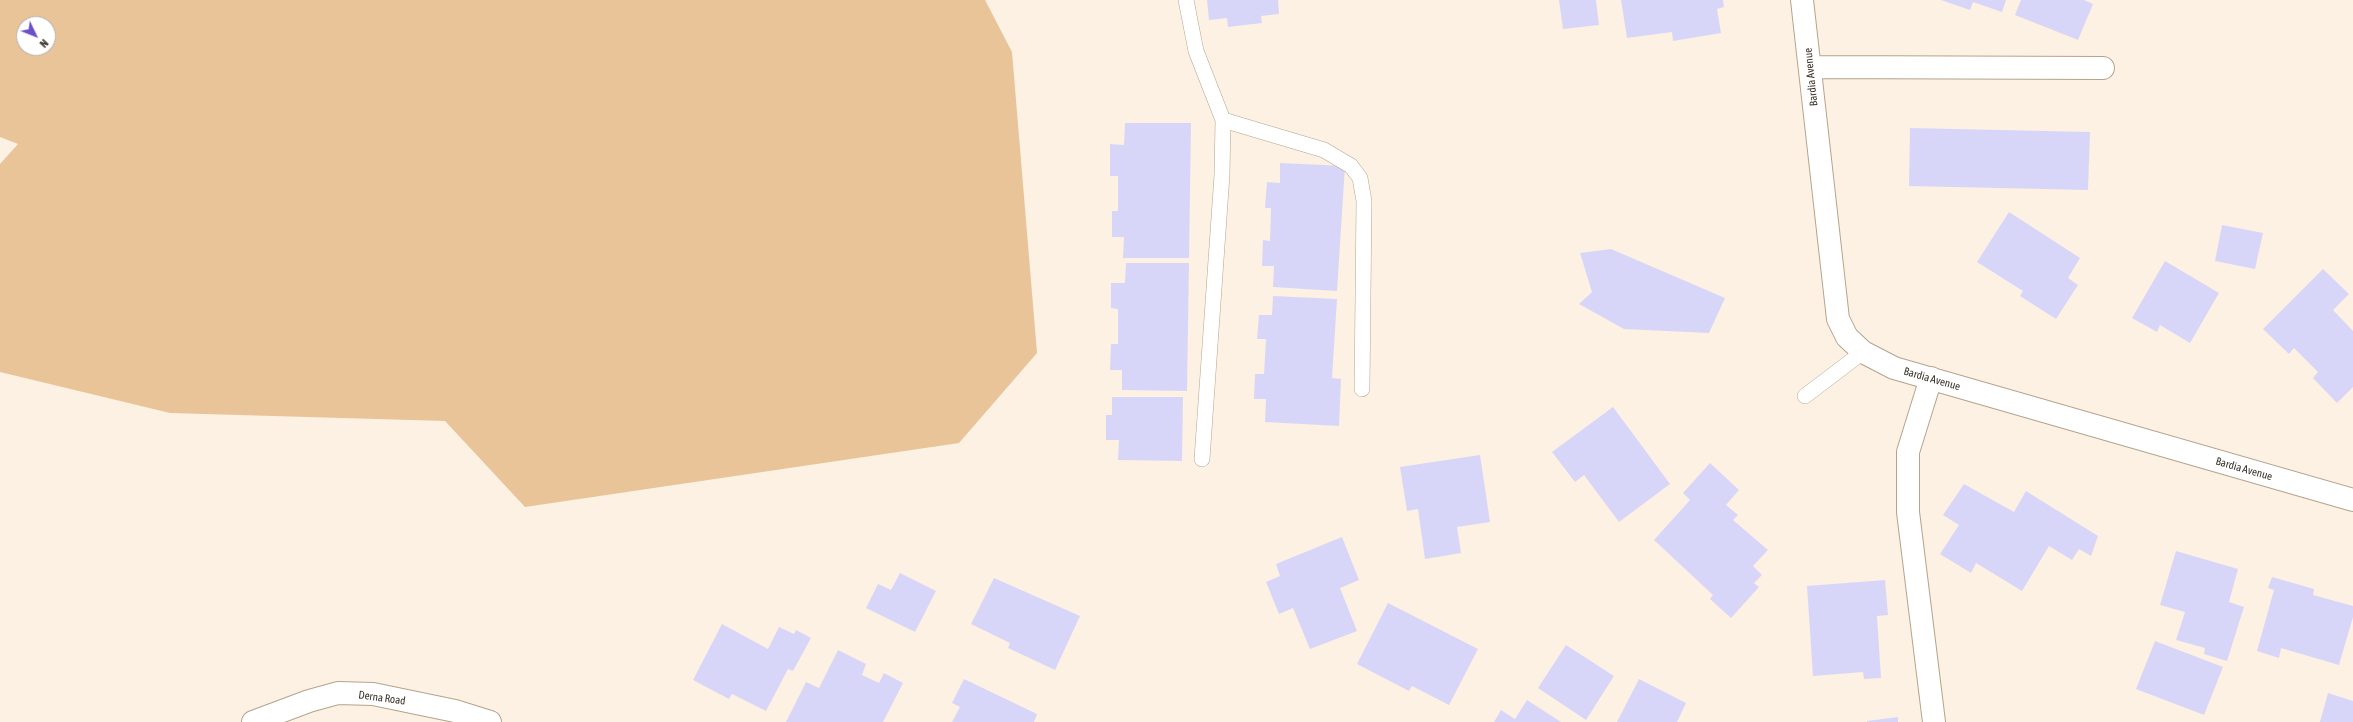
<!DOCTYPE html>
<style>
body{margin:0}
#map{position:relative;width:2353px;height:722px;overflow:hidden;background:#fdf1e3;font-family:"Asap Condensed",sans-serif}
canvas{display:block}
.north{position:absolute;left:16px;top:16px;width:40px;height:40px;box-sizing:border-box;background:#fff;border:1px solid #b0adaa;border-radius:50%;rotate:133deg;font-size:11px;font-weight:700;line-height:16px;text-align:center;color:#3a332a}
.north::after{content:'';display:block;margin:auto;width:14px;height:18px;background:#6a50c9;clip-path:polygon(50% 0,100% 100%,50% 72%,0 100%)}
</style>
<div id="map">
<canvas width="2353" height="722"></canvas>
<div class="north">N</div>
</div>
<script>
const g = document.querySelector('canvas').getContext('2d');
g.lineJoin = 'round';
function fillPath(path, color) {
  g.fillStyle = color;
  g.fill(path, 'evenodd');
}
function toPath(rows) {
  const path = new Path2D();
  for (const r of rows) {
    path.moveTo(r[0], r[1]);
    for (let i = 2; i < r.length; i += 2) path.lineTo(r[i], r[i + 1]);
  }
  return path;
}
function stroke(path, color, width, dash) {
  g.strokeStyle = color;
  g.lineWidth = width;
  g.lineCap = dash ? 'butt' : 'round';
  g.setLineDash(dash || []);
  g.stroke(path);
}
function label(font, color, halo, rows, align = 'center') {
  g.font = font + ' "Asap Condensed",sans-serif';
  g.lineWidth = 3;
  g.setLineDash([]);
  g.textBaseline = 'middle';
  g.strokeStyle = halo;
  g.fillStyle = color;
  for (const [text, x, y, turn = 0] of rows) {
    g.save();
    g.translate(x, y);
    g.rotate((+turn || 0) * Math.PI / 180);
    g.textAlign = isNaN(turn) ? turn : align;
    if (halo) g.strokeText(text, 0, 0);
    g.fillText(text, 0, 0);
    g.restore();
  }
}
const green = toPath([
 [0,0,985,0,1012,52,1037,353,959,443,525,507,445,421,170,413,0,372,0,164,18,144,0,137],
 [24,24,48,24,48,48,24,48]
]);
const building = toPath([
 [1207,0,1278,0,1279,14,1261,16,1262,23,1228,27,1227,18,1209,20],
 [1559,0,1596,0,1599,25,1563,29],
 [1621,0,1723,0,1724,7,1717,9,1721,33,1673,41,1672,32,1627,38],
 [1941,0,2006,0,2002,12,1973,2,1970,10],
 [2021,0,2084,0,2093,4,2078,40,2015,15],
 [1125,123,1191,123,1189,258,1123,258,1124,237,1112,237,1112,211,1118,211,1118,176,1110,176,1110,144,1124,145],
 [1910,128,2090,132,2088,190,1909,186],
 [1280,163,1345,166,1337,291,1273,287,1274,266,1262,266,1263,240,1270,241,1271,208,1265,208,1267,182,1280,183],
 [2009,212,2080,258,2068,278,2078,285,2056,319,2020,296,2023,291,1977,262],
 [2222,225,2263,233,2255,269,2215,261],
 [1611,249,1725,298,1709,333,1624,329,1579,304,1592,292,1580,253],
 [2165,261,2219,293,2190,343,2160,325,2157,332,2132,318],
 [1126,263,1189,263,1187,391,1122,390,1122,370,1110,370,1111,344,1118,344,1118,309,1111,308,1111,283,1125,283],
 [2323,269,2349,294,2333,310,2353,331,2353,387,2337,403,2313,378,2318,372,2294,348,2289,354,2263,329],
 [1273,296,1337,299,1332,378,1341,379,1339,426,1265,422,1266,399,1254,399,1255,374,1264,374,1266,339,1257,339,1259,315,1272,315],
 [1112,397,1183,397,1182,461,1118,460,1119,440,1106,440,1106,415,1112,415],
 [1613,407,1670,484,1619,522,1584,475,1575,482,1552,452],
 [1480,455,1490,522,1457,527,1461,553,1425,559,1418,509,1407,511,1400,467],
 [1710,463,1739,490,1726,505,1738,515,1733,520,1768,550,1753,566,1762,575,1754,583,1759,587,1731,618,1710,599,1713,595,1654,540,1690,500,1683,493],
 [1964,484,2014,512,2026,491,2098,536,2091,556,2079,549,2072,560,2049,546,2022,591,1976,563,1971,573,1940,554,1959,525,1943,515],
 [1342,537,1359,580,1340,588,1357,631,1310,649,1293,608,1279,614,1266,582,1280,576,1276,564],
 [2176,551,2238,569,2229,602,2244,607,2227,661,2204,654,2205,648,2176,640,2185,612,2160,605],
 [900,573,936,591,915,632,866,608,878,584,891,590],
 [2272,577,2314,589,2313,595,2353,606,2353,617,2339,665,2281,648,2279,658,2257,651,2274,590,2268,588],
 [994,578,1080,616,1055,670,1008,648,1010,643,971,624],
 [1885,580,1888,615,1877,616,1881,678,1864,679,1863,672,1813,676,1807,586],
 [1388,603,1478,649,1449,705,1412,686,1409,691,1357,664],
 [722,624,768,649,779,627,794,634,796,630,811,638,793,671,788,669,766,711,732,694,729,699,693,680],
 [2155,641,2223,667,2204,715,2136,689],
 [1566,645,1614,676,1586,720,1538,688],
 [838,650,866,664,862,675,879,683,884,673,903,683,883,722,786,722,806,682,819,688],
 [964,679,1037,714,1034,722,952,722,960,707,952,703],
 [1639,679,1686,703,1677,722,1617,722],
 [2328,693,2353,701,2353,722,2320,722],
 [1527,700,1561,722,1494,722,1501,710,1515,719],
 [1898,717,1898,722,1867,722,1867,721]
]);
const service = toPath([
 [1186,0,1196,51,1223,120,1222,175,1202,459],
 [1223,120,1324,150,1351,166,1360,178,1364,201,1362,389],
 [1805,396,1863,352]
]);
const minor = toPath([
 [1802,0,1838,319,1847,337,1863,352,1894,368,2353,500],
 [1810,67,2103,68],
 [1931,378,1908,452,1908,512,1934,722],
 [253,722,309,701,338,693,373,694,455,711,490,722]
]);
const streetNames = [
 ["Bardia Avenue",1811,77,-96],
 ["Bardia Avenue",1932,379,16],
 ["Bardia Avenue",2244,469,16],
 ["Derna Road",382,698,8]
];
fillPath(green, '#e9c498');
fillPath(building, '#d8d6f8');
stroke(service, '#b5a38d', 16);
stroke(minor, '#b5a38d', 24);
stroke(service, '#fff', 15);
stroke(minor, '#fff', 22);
label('11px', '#3a332a', '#fff', streetNames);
</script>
